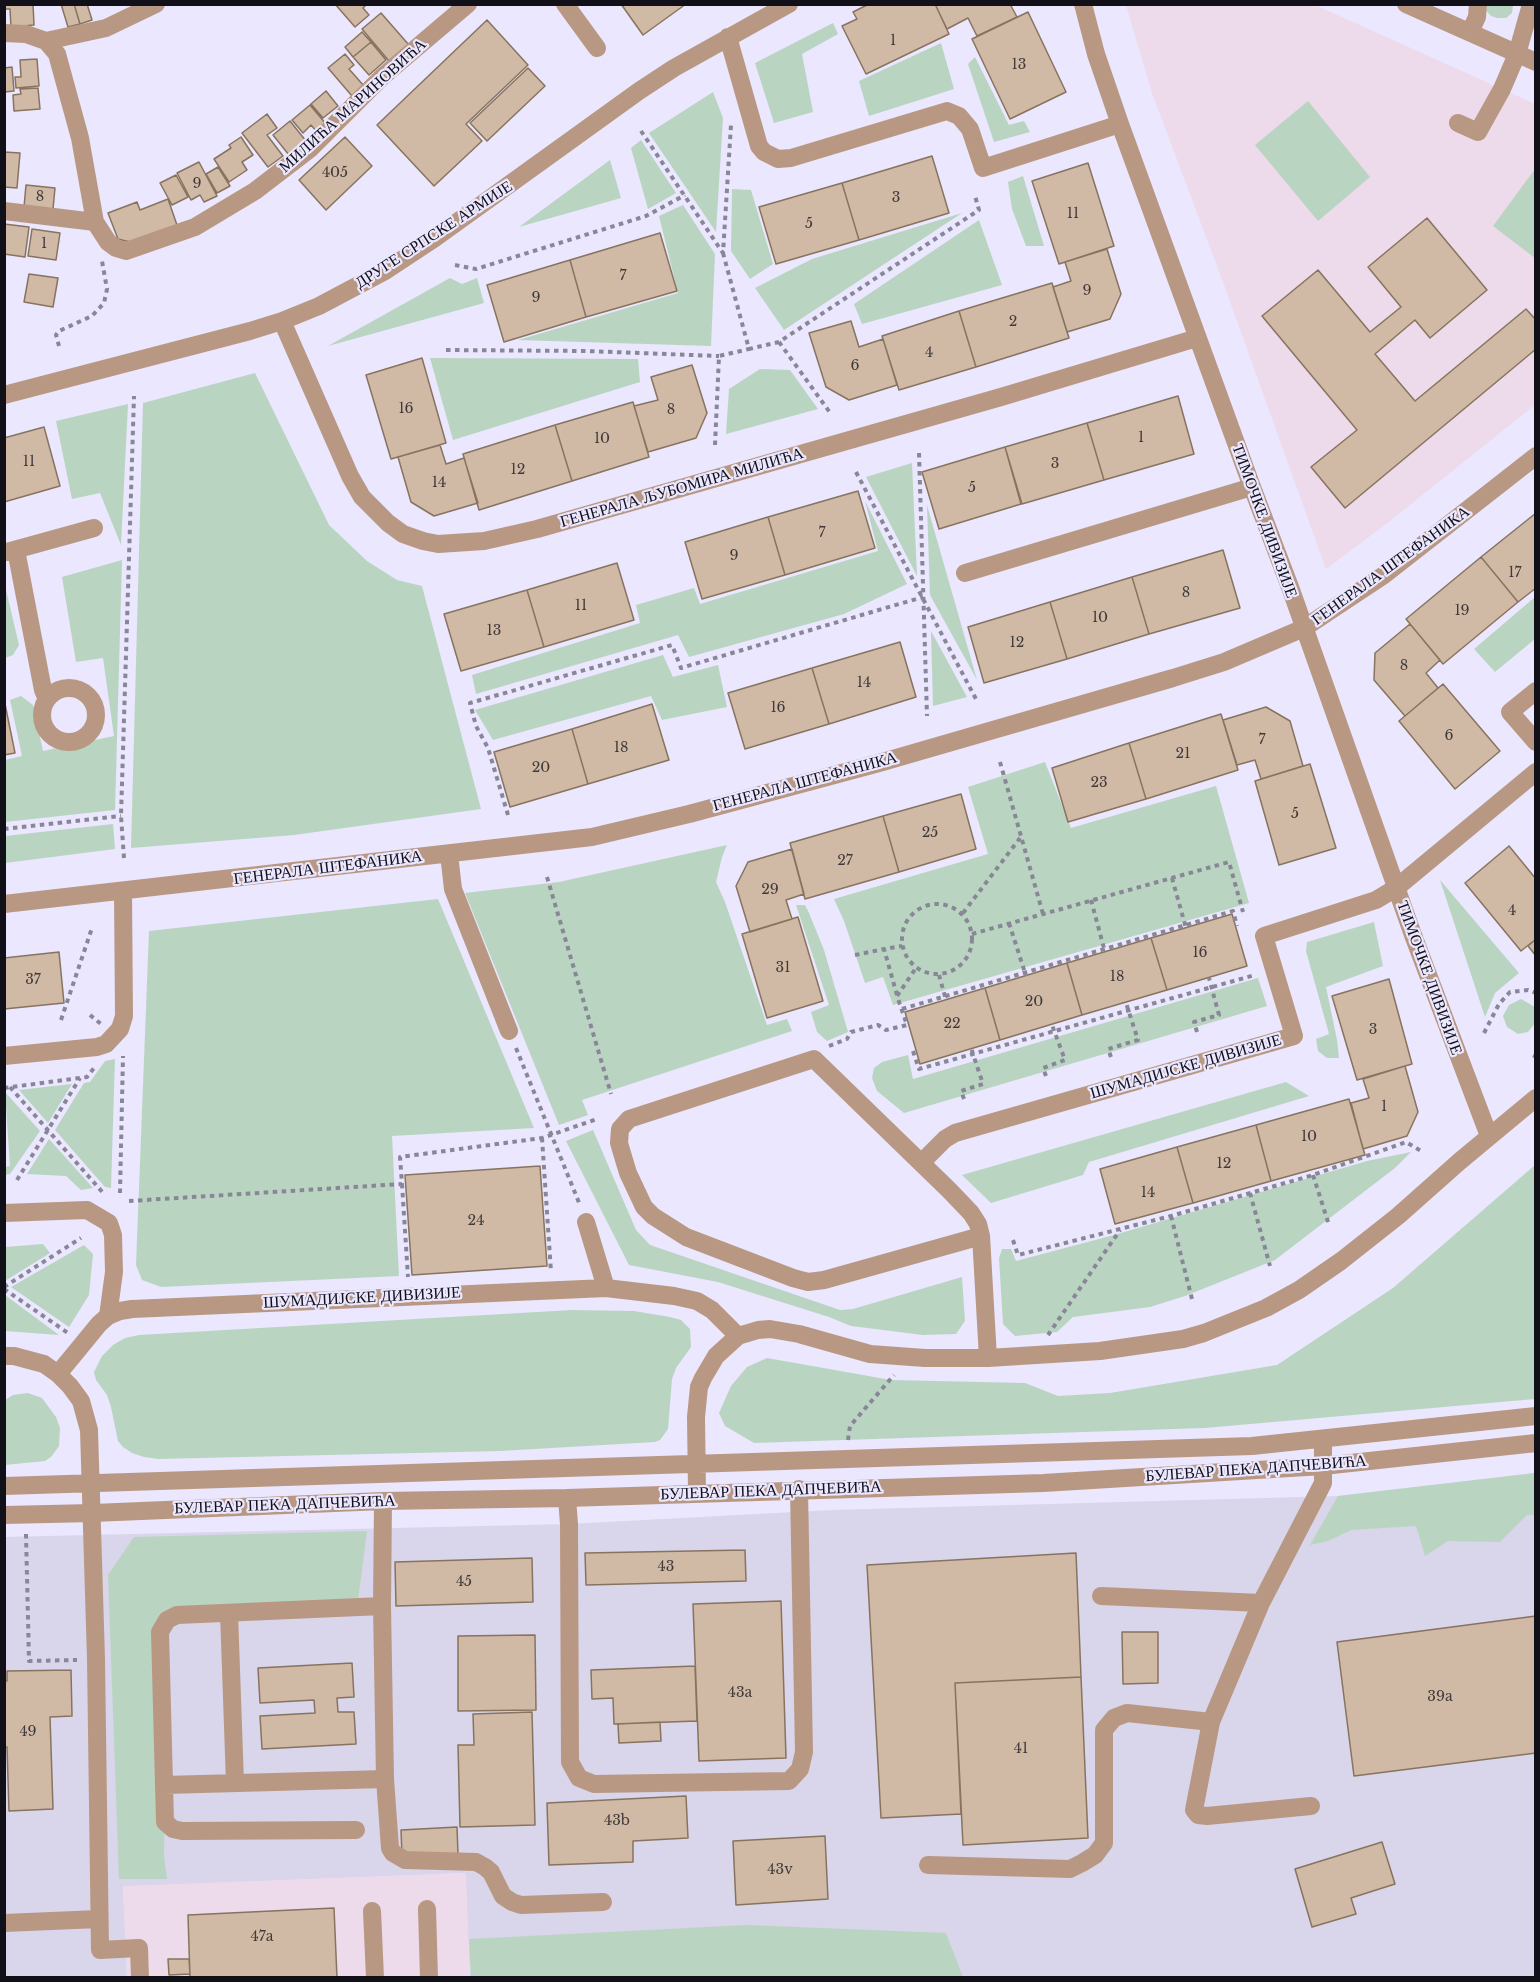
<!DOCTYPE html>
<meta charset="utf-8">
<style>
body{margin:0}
#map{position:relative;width:1540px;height:1982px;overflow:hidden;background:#eae7fe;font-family:"Libre Baskerville",serif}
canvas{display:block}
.frame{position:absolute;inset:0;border:6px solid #110f18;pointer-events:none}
</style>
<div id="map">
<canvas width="1540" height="1982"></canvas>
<div class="frame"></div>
</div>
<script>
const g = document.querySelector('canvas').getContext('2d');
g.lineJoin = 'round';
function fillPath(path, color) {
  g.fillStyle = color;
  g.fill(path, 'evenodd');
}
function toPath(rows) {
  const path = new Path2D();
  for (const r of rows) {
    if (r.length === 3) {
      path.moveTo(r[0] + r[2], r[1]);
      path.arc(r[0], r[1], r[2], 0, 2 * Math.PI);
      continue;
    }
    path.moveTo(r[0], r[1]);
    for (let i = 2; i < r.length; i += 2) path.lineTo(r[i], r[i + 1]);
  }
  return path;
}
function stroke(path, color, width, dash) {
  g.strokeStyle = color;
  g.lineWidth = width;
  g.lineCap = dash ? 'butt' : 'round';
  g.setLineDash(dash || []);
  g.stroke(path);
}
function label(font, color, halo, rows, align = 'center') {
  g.font = font + ' "Libre Baskerville",serif';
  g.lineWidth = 4.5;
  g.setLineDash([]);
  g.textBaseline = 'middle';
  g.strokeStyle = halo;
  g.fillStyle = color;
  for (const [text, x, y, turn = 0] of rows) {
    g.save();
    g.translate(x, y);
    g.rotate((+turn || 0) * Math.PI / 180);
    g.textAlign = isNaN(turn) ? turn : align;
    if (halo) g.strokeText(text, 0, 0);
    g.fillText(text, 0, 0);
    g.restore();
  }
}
const industrial = toPath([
 [1535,1473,1535,1977,470,1977,465,1873,123,1887,127,1977,5,1977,4,1537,569,1524,833,1510,1338,1496]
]);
const education = toPath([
 [1126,5,1315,5,1535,104,1535,405,1390,521,1326,569,1223,282,1152,93],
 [466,1873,470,1977,127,1977,123,1886]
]);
const green = toPath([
 [1486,5,1513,5,1512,13,1506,18,1497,18,1491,16,1485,9],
 [833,23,838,34,802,54,813,112,774,123,755,63],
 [941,43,954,89,869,116,859,81],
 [975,57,1009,125,1024,121,1030,132,994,142,968,64],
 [713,92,723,118,716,232,649,133],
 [1308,101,1370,177,1318,221,1255,145],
 [641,140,676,193,648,209,631,148],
 [610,160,621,198,519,227],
 [1535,169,1536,258,1535,258,1493,226],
 [1023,176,1044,246,1026,246,1012,209,1008,182],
 [732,189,751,190,773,264,750,279,731,251],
 [683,205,715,254,711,346,518,340,678,293,659,216],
 [962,213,784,330,755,288,812,259],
 [979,220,1002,285,862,324,854,304],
 [450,278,462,284,477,278,484,303,328,346],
 [430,358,638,359,640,382,453,440],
 [760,369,790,370,818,409,726,434,729,389],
 [255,373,329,525,367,561,397,580,422,586,481,809,294,835,131,848,143,403],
 [128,404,121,545,100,493,72,499,56,421],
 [912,463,917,576,866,477],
 [865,501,907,584,844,614,689,657,678,635,476,694,472,675,640,623,636,605,694,588,700,604,878,551],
 [927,505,977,680,930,595],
 [122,560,115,810,5,822,5,760,22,756,10,700,21,696,33,705,43,751,114,736,103,658,76,662,62,577],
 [6,590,19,645,13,655,5,658,4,591],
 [1535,597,1535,639,1495,672,1474,649],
 [931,631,967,697,933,706],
 [663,655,673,677,718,665,727,707,662,720,651,696,493,740,475,710],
 [1045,762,1071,828,1216,786,1249,903,893,1005,883,977,865,983,844,921,834,899,988,854,968,787],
 [113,824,115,849,5,863,5,836],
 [727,845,722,857,716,882,725,902,767,1025,787,1019,792,1031,582,1100,588,1115,559,1125,465,893,559,882],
 [1440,880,1519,973,1495,993,1485,1017],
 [438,899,534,1128,392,1136,399,1276,161,1287,142,1280,136,1265,149,931],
 [796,905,805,905,809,913,824,950,848,1032,827,1041,817,1032,811,1012,829,1005],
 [1374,922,1383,966,1326,987,1337,1040,1339,1058,1327,1058,1318,1051,1316,1039,1329,1034,1306,951,1307,942],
 [1258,978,1267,1006,904,1113,877,1091,872,1078,874,1068,882,1062,908,1055,913,1079],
 [1521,999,1535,1007,1535,1023,1528,1032,1518,1034,1507,1027,1503,1016,1509,1005],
 [115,1059,111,1188,105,1187,55,1130,84,1083,90,1082,105,1061],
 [1286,1082,1309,1096,1089,1162,1083,1175,991,1203,962,1175],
 [72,1084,48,1123,19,1090],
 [5,1092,40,1131,10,1174,5,1175,5,1167,10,1166],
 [593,1130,636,1230,650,1245,840,1310,853,1309,962,1277,965,1321,956,1334,923,1335,851,1326,829,1317,718,1282,629,1265,566,1141],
 [49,1139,93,1188,81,1190,66,1176,27,1174],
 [1411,1152,1395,1168,1275,1260,1185,1296,1150,1307,1073,1317,1057,1332,1015,1336,1003,1324,999,1258,1002,1249,1011,1249,1016,1261,1114,1235,1367,1161],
 [1535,1165,1535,1399,1205,1428,754,1443,725,1426,719,1413,731,1386,747,1367,767,1358,891,1380,1025,1383,1058,1396,1110,1393,1277,1365,1393,1288],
 [43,1244,50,1253,5,1281,5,1247],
 [84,1245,93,1254,89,1295,69,1327,11,1287],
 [5,1295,59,1335,5,1331],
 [572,1310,634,1311,670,1317,681,1320,690,1329,691,1347,676,1368,672,1379,668,1429,660,1440,655,1442,500,1451,158,1459,144,1457,132,1453,123,1447,118,1441,111,1407,107,1395,96,1380,94,1372,102,1356,113,1345,125,1338,139,1335],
 [28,1393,42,1398,56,1417,60,1428,59,1446,51,1457,45,1461,5,1465,5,1400,13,1395],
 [1535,1473,1535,1515,1527,1515,1500,1542,1448,1541,1425,1556,1416,1526,1351,1530,1328,1541,1310,1545,1338,1496],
 [367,1531,357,1608,167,1620,164,1856,167,1879,119,1879,108,1575,134,1537],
 [747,1925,946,1933,963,1977,471,1977,469,1939]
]);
const building = toPath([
 [4,4,33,4,34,25,11,27,10,9,4,9,4,4],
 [61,4,74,4,80,24,68,27,61,4],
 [74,4,87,4,92,20,80,24,74,4],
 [335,4,367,4,363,8,369,15,355,27,335,4],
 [621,4,686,4,643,35,621,4],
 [869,4,935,4,949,34,866,74,842,26,857,19,853,12,869,4],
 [935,4,1010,4,1017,17,977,36,968,18,947,29,935,4],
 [1028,12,1066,92,1010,119,972,39,1028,12],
 [381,13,409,45,389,61,362,29,381,13],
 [487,20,528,65,466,124,482,141,434,186,377,125,487,20],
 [362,32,371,42,353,57,345,47,362,32],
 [371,42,386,60,369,75,353,57,371,42],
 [345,54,354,65,349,69,364,86,352,96,328,68,345,54],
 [37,59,39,86,16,88,15,77,21,77,20,60,37,59],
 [12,67,14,91,4,92,4,68,12,67],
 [528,68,545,86,487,141,470,123,528,68],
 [38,88,40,109,14,111,13,95,21,94,20,89,38,88],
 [326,91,338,106,323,118,311,104,326,91],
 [310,105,326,124,317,132,311,125,303,133,292,120,310,105],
 [267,114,277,128,267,135,283,156,268,167,242,133,267,114],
 [290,121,306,141,289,155,273,135,290,121],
 [241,137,253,155,242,162,247,170,229,182,214,159,231,148,229,145,241,137],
 [345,137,372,166,326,210,299,180,345,137],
 [4,152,20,153,17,188,4,187,4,152],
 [932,156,949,213,859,240,842,183,932,156],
 [199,162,217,196,204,202,200,195,191,200,177,173,199,162],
 [1088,163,1114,246,1059,264,1032,181,1088,163],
 [218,167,230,186,217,193,206,174,218,167],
 [176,175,188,197,172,205,160,183,176,175],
 [842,183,859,240,776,264,759,207,842,183],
 [26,185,55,188,53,209,24,207,26,185],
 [168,199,177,225,130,242,118,239,108,213,137,202,140,210,168,199],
 [1427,218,1487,290,1430,338,1415,320,1375,354,1415,401,1526,309,1536,320,1536,349,1345,508,1311,467,1357,430,1262,316,1318,270,1370,332,1401,307,1368,267,1427,218],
 [4,224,29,227,25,257,4,254,4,224],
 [32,229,60,233,56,260,28,256,32,229],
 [660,233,677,291,586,317,570,260,660,233],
 [1107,249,1121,294,1110,319,1067,332,1053,287,1071,281,1065,262,1107,249],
 [570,260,586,317,504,342,487,285,570,260],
 [29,274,58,278,53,307,24,302,29,274],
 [1052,283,1069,338,976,367,959,311,1052,283],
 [959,311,976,367,899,390,882,336,959,311],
 [851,321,859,347,883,339,897,385,849,400,826,387,809,333,851,321],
 [422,358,446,443,391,459,366,375,422,358],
 [692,365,707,413,696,438,648,452,634,406,658,400,651,377,692,365],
 [1178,396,1194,454,1104,480,1087,423,1178,396],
 [633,402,649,457,572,481,555,425,633,402],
 [1087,423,1104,480,1022,504,1005,447,1087,423],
 [555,425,572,481,479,510,463,454,555,425],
 [44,427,60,486,4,502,4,438,44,427],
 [440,445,446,464,464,458,478,503,434,516,411,502,398,457,440,445],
 [1005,447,1021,504,939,529,922,472,1005,447],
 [858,491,875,548,785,575,768,517,858,491],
 [1536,513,1536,588,1518,602,1481,557,1536,513],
 [768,517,785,575,702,599,685,542,768,517],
 [1223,550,1240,608,1149,634,1132,577,1223,550],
 [1481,557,1518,602,1443,664,1406,619,1481,557],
 [617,563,634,620,544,647,527,590,617,563],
 [1132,577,1149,634,1067,659,1050,602,1132,577],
 [527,590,544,647,461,671,444,614,527,590],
 [1050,602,1067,659,984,683,968,627,1050,602],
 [1410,624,1440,660,1426,673,1438,688,1405,716,1374,680,1375,653,1410,624],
 [900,642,916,697,829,724,812,668,900,642],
 [812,668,829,724,745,749,728,693,812,668],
 [1443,684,1500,751,1455,789,1399,721,1443,684],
 [4,699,15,753,4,755,4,699],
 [652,704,669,760,588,784,572,729,652,704],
 [1266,707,1290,721,1303,766,1261,779,1255,760,1237,765,1223,720,1266,707],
 [1221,714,1238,770,1146,799,1129,743,1221,714],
 [572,729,588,784,510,807,494,752,572,729],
 [1129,743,1146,799,1068,822,1052,768,1129,743],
 [1310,764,1336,848,1279,865,1255,781,1310,764],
 [961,794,976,849,899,872,883,816,961,794],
 [883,816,899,872,805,899,790,843,883,816],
 [1509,846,1536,879,1536,939,1521,951,1465,883,1509,846],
 [792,849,804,894,786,900,792,919,750,932,736,886,748,862,792,849],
 [1232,914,1247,966,1167,990,1151,938,1232,914],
 [798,917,823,1001,767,1018,742,934,798,917],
 [1151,938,1167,990,1082,1015,1067,963,1151,938],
 [1536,939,1536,956,1528,946,1536,939],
 [59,952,64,1003,4,1009,4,958,59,952],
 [1067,963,1082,1015,1000,1040,985,988,1067,963],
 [1389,979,1412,1064,1357,1080,1332,996,1389,979],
 [985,988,1000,1040,920,1064,905,1012,985,988],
 [1405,1066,1418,1112,1407,1136,1363,1149,1351,1103,1369,1098,1363,1079,1405,1066],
 [1349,1099,1365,1155,1271,1181,1256,1125,1349,1099],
 [1256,1125,1271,1181,1193,1203,1177,1147,1256,1125],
 [1177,1147,1193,1203,1115,1224,1100,1169,1177,1147],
 [540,1166,547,1266,412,1275,405,1175,540,1166],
 [745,1550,746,1581,586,1585,585,1553,745,1550],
 [1076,1553,1081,1677,955,1683,961,1814,881,1818,867,1565,1076,1553],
 [532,1558,533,1602,396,1606,395,1562,532,1558],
 [781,1601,786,1758,699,1761,693,1604,781,1601],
 [1536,1616,1536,1753,1354,1776,1337,1642,1536,1616],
 [1122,1632,1158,1632,1158,1683,1123,1684,1122,1632],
 [535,1635,536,1710,458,1711,458,1636,535,1635],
 [352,1663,354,1697,337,1698,338,1712,354,1712,356,1744,262,1749,260,1716,315,1713,314,1700,260,1703,258,1668,352,1663],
 [695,1666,697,1721,614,1724,613,1698,592,1699,591,1670,695,1666],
 [71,1670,72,1716,50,1717,53,1809,9,1811,7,1747,4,1747,4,1681,7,1681,7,1671,71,1670],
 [1081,1677,1088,1838,963,1845,955,1683,1081,1677],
 [532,1712,535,1825,460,1827,458,1745,474,1745,473,1714,532,1712],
 [660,1722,661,1741,619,1743,618,1724,660,1722],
 [686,1796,688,1838,633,1841,633,1862,549,1865,547,1803,686,1796],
 [457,1827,458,1854,402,1856,401,1830,457,1827],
 [825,1836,828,1899,736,1905,733,1841,825,1836],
 [1382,1842,1395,1884,1351,1898,1356,1914,1312,1927,1295,1869,1382,1842],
 [334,1908,337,1978,190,1978,188,1915,334,1908],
 [168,1959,189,1959,190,1974,169,1975,168,1959]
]);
const path = toPath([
 [641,131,723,253,731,125],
 [723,253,749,349,779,342,979,210,975,196],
 [455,265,476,269,646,216,685,195],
 [779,342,831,414],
 [59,346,56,335,59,331,92,316,104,303,107,289,102,261],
 [446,350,585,351,719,356],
 [715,445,719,356,749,349],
 [919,453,927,716],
 [856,472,977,701],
 [1000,762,1043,914],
 [508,815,488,748,476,726,470,703,672,645,681,668,923,597],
 [4,829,121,816],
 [124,858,121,816,134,396],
 [547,877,611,1094],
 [1172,878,1186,928],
 [1091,900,1105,952],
 [937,939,35],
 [963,913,1020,838],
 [1009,923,1026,976],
 [972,934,1229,862,1243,912],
 [855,955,884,949],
 [939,975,946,1000],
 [897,995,884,949,902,946],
 [902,1009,1233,911,1237,926],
 [90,1015,101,1024],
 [61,1020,92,928],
 [1197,1032,1194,1022,1219,1015,1209,978],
 [1484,1033,1499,1004,1510,992,1528,990,1536,993],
 [829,1046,847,1039,851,1032,878,1025,886,1030,907,1025,897,996,916,968],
 [516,1048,580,1205],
 [913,1051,919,1069,1255,975],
 [1111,1057,1108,1049,1138,1040,1126,1003],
 [1534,1058,1536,1054],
 [1046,1076,1043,1068,1065,1060,1052,1025],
 [10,1087,104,1194],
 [4,1088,87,1077,94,1068],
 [964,1099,961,1091,983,1084,971,1048],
 [542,1138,551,1272],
 [1313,1175,1329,1225],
 [17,1180,80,1078],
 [402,1184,408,1277],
 [120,1193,123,1056],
 [1250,1193,1270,1266],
 [129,1201,402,1184,400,1157,542,1138,597,1119],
 [1171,1216,1192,1299],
 [1013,1240,1018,1255,1171,1216,1313,1175,1406,1142,1421,1151],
 [4,1287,81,1238],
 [4,1289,68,1333],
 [1048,1335,1120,1230],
 [848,1440,850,1426,894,1375],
 [26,1534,29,1661,77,1660]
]);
const minor = toPath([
 [565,4,597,48],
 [1083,4,1096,54,1120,124,1252,487,1290,587,1413,935,1489,1136],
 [1406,4,1536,62],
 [1470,32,1477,17,1478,4],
 [4,33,26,34,46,41,57,54,80,138,95,222,108,242,116,248,126,251,195,227,255,191,311,148,382,77,468,4],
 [728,37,759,146,764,152,778,159,791,158,947,111,959,116,970,129,983,168,1120,124],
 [46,41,106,28,156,4],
 [1458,123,1478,132,1502,89,1517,54,1530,8,1536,9],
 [4,211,95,222],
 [282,321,350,476,362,497,388,523,403,534,423,541,438,544,484,541,537,529,1001,397,1197,338],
 [4,395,250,331,282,321,319,306,385,271,435,238,639,91,674,68,789,4],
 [16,550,43,690,47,699],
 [7,552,94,528],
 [965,573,1252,487],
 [69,715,27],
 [1536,691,1510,712,1536,742],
 [449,854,453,889,509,1031],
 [4,904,592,837,689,814,879,763,1173,678,1224,662,1304,628,1384,575,1536,456],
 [4,1056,97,1047,106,1044,120,1029,124,1016,123,892],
 [921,1163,945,1139,955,1133,1294,1036,1264,936,1376,900,1396,888,1536,772],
 [4,1213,87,1210,109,1223,113,1235,114,1272,108,1316],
 [586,1222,606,1288],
 [981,1236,824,1280,808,1282,793,1278,686,1237,653,1216,644,1207,628,1173,619,1143,620,1129,629,1119,814,1059,949,1190,971,1213,978,1224,981,1236,988,1358],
 [4,1356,14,1356,44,1364,58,1374,70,1386,81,1401,89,1430,96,1659,100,1950,139,1948,140,1978],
 [58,1374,99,1324,108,1316,120,1311,132,1309,606,1288,674,1296,697,1301,712,1310,738,1336],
 [4,1486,1252,1446,1536,1416],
 [697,1492,696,1417,699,1387,703,1378,716,1356,738,1336,758,1330,770,1329,799,1334,870,1354,925,1358,988,1358,1100,1351,1183,1339,1204,1333,1266,1308,1299,1290,1341,1261,1398,1216,1460,1161,1536,1098],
 [567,1498,569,1524,570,1762,579,1778,594,1784,789,1781,800,1769,804,1752,799,1489],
 [383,1501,382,1606,385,1779,390,1848,393,1853,405,1860,476,1862,485,1867,491,1872,503,1896,512,1902,521,1905,603,1902],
 [4,1515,93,1513,383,1501,567,1498,1043,1483,1323,1466,1536,1443],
 [1101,1596,1261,1603],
 [229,1613,235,1783],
 [164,1785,385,1779],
 [1311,1806,1207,1816,1198,1815,1194,1810,1211,1722,1261,1603,1323,1483,1323,1439],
 [356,1830,182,1831,173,1829,165,1822,160,1632,167,1620,177,1615,382,1606],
 [928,1865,1070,1869,1082,1863,1095,1855,1104,1843,1104,1730,1114,1718,1127,1713,1211,1722],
 [427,1909,429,1978],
 [372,1911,375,1978],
 [4,1923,99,1919]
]);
const numberNames = [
 ["1",893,41],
 ["13",1019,65],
 ["405",335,173],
 ["9",197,184],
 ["8",40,197],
 ["3",896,198],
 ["11",1073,214],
 ["5",809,224],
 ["1",44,244],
 ["7",623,276],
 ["9",1087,291],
 ["9",536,298],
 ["2",1013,322],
 ["4",929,353],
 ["6",855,366],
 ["16",406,409],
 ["8",671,410],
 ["1",1141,438],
 ["10",602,439],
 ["11",29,462],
 ["3",1055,464],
 ["12",518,470],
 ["14",439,483],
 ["5",972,488],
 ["7",822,533],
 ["9",734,556],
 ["17",1515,573],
 ["8",1186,593],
 ["11",581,606],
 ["19",1462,611],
 ["10",1100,618],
 ["13",494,631],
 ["12",1017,643],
 ["8",1404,666],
 ["14",864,683],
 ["16",778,708],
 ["6",1449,736],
 ["7",1262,740],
 ["18",621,748],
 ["21",1183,754],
 ["20",541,768],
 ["23",1099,783],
 ["5",1295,814],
 ["25",930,833],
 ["27",845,861],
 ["29",770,890],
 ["4",1512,911],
 ["16",1200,953],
 ["31",783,968],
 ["18",1117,977],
 ["37",33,980],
 ["20",1034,1002],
 ["22",952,1024],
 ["3",1373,1030],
 ["1",1384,1107],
 ["10",1309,1137],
 ["12",1224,1164],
 ["14",1148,1193],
 ["24",476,1221],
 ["43",666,1567],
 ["45",464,1582],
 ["43a",740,1693],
 ["39a",1440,1697],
 ["49",28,1732],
 ["41",1021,1749],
 ["43b",617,1821],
 ["43v",780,1870],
 ["47a",262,1937]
];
const streetNames = [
 ["МИЛИЋА МАРИНОВИЋА",353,106,-42],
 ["ДРУГЕ СРПСКЕ АРМИЈЕ",434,235,-33],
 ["ГЕНЕРАЛА ЉУБОМИРА МИЛИЋА",682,488,-16],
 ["ТИМОЧКЕ ДИВИЗИЈЕ",1264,521,70],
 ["ГЕНЕРАЛА ШТЕФАНИКА",1391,566,-36],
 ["ГЕНЕРАЛА ШТЕФАНИКА",805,782,-15],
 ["ГЕНЕРАЛА ШТЕФАНИКА",328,868,-7],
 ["ТИМОЧКЕ ДИВИЗИЈЕ",1429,978,70],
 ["ШУМАДИЈСКЕ ДИВИЗИЈЕ",1186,1067,-16],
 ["ШУМАДИЈСКЕ ДИВИЗИЈЕ",362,1298,-3],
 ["БУЛЕВАР ПЕКА ДАПЧЕВИЋА",1256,1469,-4],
 ["БУЛЕВАР ПЕКА ДАПЧЕВИЋА",771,1491,-2],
 ["БУЛЕВАР ПЕКА ДАПЧЕВИЋА",285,1505,-2]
];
fillPath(industrial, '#d9d5ea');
fillPath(education, '#eddaea');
fillPath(green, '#b9d5c1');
fillPath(building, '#d0baa5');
stroke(building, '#87735f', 1.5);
stroke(path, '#898797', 4, [4.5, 4.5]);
stroke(minor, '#b99883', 18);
label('14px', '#413a3b', null, numberNames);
label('16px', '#110f18', '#eae7fe', streetNames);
</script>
